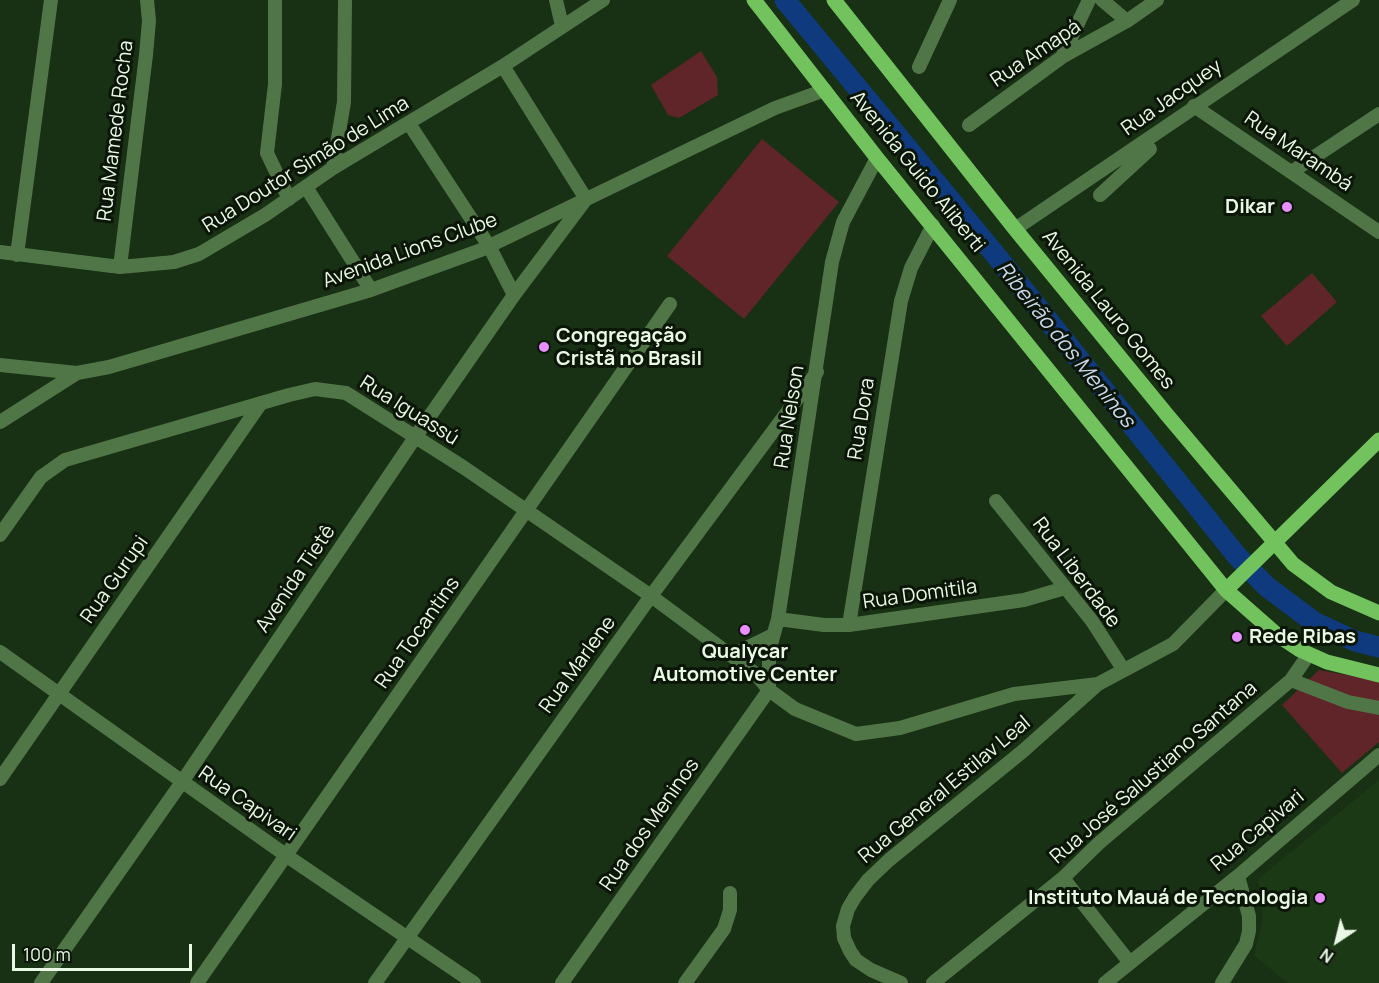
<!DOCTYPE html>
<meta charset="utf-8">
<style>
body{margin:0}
#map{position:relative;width:1379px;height:983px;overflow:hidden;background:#183013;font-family:Manrope,sans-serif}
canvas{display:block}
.north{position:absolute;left:1307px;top:911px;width:60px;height:60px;-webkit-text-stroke:4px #0b1508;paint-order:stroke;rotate:215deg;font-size:16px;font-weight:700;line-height:24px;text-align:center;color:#e9f9e6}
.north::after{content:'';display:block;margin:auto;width:21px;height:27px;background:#e9f9e6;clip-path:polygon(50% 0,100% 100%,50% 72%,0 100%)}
.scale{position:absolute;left:12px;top:944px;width:180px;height:27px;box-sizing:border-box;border:3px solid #e9f9e6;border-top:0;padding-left:8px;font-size:18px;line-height:21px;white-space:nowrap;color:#e9f9e6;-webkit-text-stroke:4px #0b1508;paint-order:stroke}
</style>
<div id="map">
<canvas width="1379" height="983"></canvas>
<div class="north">N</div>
<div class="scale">100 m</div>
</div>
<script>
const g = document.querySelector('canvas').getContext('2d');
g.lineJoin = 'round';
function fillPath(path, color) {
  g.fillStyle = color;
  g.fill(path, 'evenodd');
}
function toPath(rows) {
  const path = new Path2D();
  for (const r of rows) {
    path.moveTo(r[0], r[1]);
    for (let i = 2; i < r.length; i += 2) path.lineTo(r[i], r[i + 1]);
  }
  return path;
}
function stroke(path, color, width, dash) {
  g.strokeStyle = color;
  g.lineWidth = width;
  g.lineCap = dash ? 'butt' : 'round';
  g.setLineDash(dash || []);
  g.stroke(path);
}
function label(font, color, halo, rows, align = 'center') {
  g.font = font + ' Manrope,sans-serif';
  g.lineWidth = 6;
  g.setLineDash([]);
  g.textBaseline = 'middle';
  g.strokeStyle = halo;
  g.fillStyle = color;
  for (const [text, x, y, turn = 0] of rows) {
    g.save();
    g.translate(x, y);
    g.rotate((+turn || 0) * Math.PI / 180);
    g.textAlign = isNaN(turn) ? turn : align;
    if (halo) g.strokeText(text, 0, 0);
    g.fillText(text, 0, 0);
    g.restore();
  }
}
const built = toPath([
 [1379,780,1379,983,1288,983,1254,956,1263,918,1258,879]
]);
const green = toPath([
 [701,51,717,77,718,95,679,118,668,115,651,85],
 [762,139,839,202,744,319,667,256],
 [1312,273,1337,302,1287,346,1261,316],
 [1319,670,1379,681,1379,742,1342,773,1282,705]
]);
const river = toPath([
 [785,0,994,253,1237,556,1266,586,1314,622,1355,641,1379,647]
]);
const minor = toPath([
 [275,0,275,84,267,153,289,199],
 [556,0,562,26],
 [1102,0,1127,21],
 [1062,57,1089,0],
 [503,66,586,199],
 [919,67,950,0],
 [1194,106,1379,232],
 [410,125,489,246,514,295],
 [969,125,1062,57,1127,21,1157,0],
 [333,168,344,102,345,0],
 [1293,171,1379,114],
 [306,187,371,290],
 [1100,195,1150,149],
 [1015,229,1353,0],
 [0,252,120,267,174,262,199,254,265,215,333,168,503,66,603,0],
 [17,255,51,0],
 [120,267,146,55,149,21,147,0],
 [0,365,77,373],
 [0,422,77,373,109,367,371,290,481,250,775,108,825,90],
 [996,501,1092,621,1123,669],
 [0,535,41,477,65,460,289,395,315,389,346,393,463,467,651,596,756,674,769,690,795,709,856,734,900,728,1014,694,1098,684,1173,644,1226,590],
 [778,619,824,625,849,625,1024,600,1065,588],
 [849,625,901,301,911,268,933,225],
 [0,652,287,856,474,983],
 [732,655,773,635],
 [1291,680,1348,702,1379,708],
 [769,690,769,651,778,619,832,262,843,222,877,158],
 [0,779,261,403],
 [1063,878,1130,963],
 [41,983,182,782,416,436,514,295,586,199],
 [197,983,670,304],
 [375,983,651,596,817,372],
 [562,983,769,690],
 [685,983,724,929,730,910,730,893],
 [901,983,871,970,856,960,850,951,844,938,843,926,848,909,855,897,868,880,889,860,1023,751,1098,684],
 [933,983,1063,878,1099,843,1291,680,1309,654],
 [1105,983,1238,876,1379,755],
 [1222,983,1246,944,1249,931,1249,916,1238,876]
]);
const major = toPath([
 [754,0,877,158,1226,590,1276,634,1300,650,1327,662,1379,675],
 [834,0,1015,229,1168,416,1293,564,1331,592,1379,613],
 [1226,590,1379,440]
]);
const markers = [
 [1287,207,6,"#e98efe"],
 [544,347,6,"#e98efe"],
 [745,630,6,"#e98efe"],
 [1237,637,6,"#e98efe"],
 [1320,898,6,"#e98efe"]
];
const streetNames = [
 ["Rua Amapá",1036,54,-34],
 ["Rua Jacquey",1172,98,-35],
 ["Rua Mamede Rocha",116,131,-83],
 ["Rua Marambá",1298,152,34],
 ["Rua Doutor Simão de Lima",306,165,-32],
 ["Avenida Guido Aliberti",917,172,51],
 ["Avenida Lions Clube",410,251,-20],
 ["Avenida Lauro Gomes",1108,310,51],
 ["Rua Iguassú",409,411,32],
 ["Rua Nelson",790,417,-81],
 ["Rua Dora",862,419,-81],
 ["Rua Liberdade",1076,573,53],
 ["Avenida Tietê",296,579,-56],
 ["Rua Gurupi",115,580,-55],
 ["Rua Domitila",920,595,-8],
 ["Rua Tocantins",418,633,-55],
 ["Rua Marlene",578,665,-54],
 ["Rua José Salustiano Santana",1154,773,-41],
 ["Rua General Estilav Leal",945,790,-40],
 ["Rua Capivari",247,804,35],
 ["Rua dos Meninos",650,825,-55],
 ["Rua Capivari",1258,831,-40]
];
const poiNames = [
 ["Dikar",1275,207],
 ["Congregação",556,336,"left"],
 ["Cristã no Brasil",556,359,"left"],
 ["Rede Ribas",1249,637,"left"],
 ["Qualycar",745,652,"center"],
 ["Automotive Center",745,675,"center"],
 ["Instituto Mauá de Tecnologia",1308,898]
];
const waterNames = [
 ["Ribeirão dos Meninos",1065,345,51]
];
fillPath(built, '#1c3915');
fillPath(green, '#5f2528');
stroke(river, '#0f3a7e', 21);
stroke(minor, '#507647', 14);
stroke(major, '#72c25e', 15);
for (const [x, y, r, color] of markers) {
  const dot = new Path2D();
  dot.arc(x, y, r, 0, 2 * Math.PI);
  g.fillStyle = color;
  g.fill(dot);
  stroke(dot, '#0b1508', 2);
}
label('20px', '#e9f9e6', '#0b1508', streetNames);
label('bold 20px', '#e9f9e6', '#0b1508', poiNames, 'right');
label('italic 21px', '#cbd8ec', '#0b1508', waterNames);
</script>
